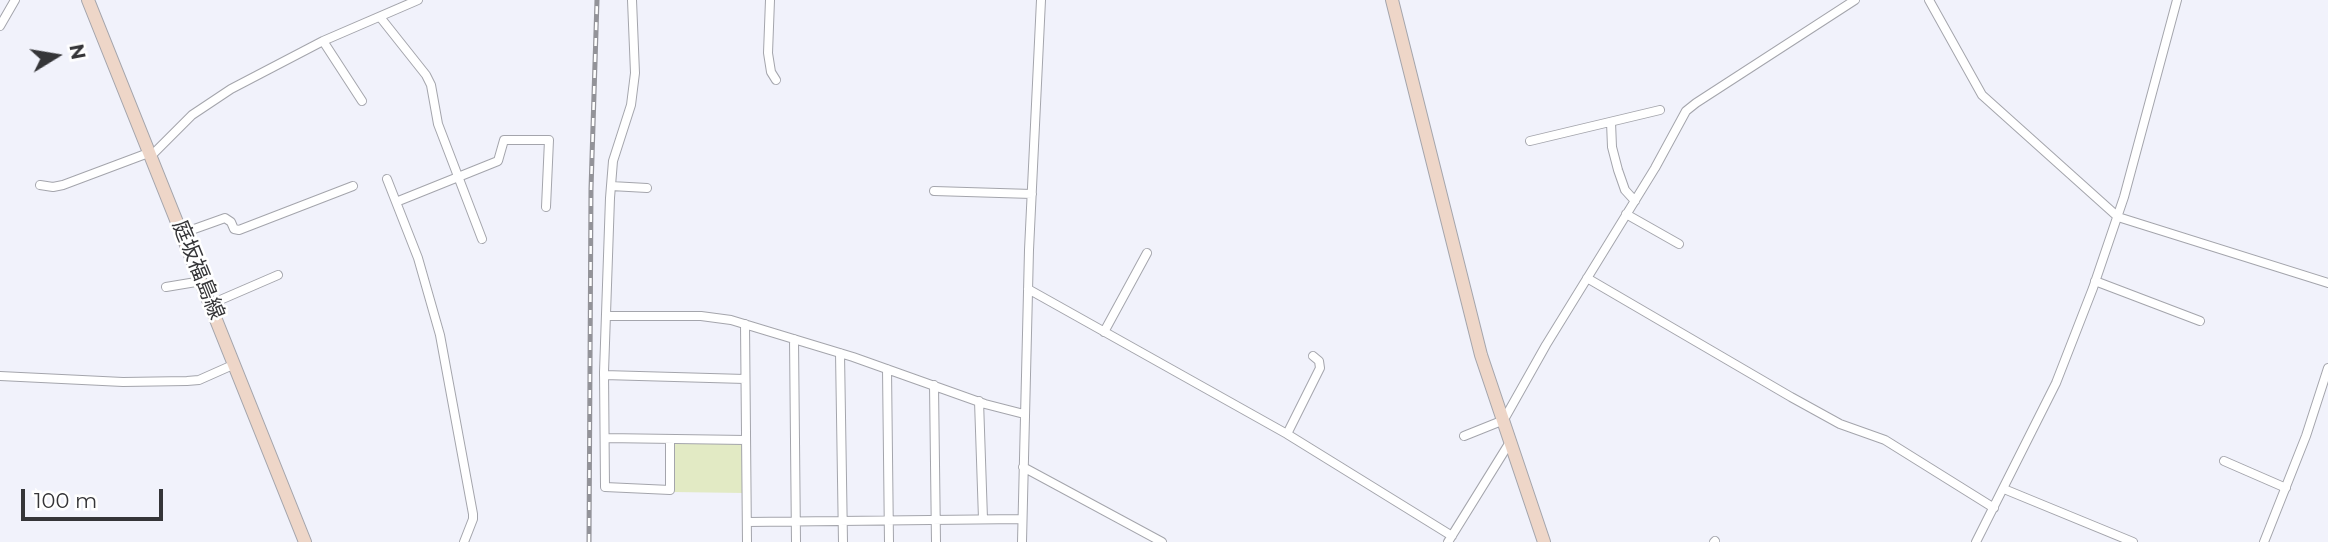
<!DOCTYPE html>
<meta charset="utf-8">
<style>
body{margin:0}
#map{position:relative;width:2328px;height:542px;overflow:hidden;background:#f1f2fb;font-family:Montserrat,sans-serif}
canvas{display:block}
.north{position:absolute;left:21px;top:21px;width:70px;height:70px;-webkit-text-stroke:5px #fff;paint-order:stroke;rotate:79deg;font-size:19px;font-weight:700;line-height:28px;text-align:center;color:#353538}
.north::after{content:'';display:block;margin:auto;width:24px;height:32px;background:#353538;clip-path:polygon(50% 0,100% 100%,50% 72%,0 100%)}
.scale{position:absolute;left:21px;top:489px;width:142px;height:32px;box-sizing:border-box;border:4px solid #353538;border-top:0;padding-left:9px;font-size:21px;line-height:24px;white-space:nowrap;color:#353538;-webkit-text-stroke:5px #fff;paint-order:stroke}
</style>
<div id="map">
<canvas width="2328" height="542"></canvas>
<div class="north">N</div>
<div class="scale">100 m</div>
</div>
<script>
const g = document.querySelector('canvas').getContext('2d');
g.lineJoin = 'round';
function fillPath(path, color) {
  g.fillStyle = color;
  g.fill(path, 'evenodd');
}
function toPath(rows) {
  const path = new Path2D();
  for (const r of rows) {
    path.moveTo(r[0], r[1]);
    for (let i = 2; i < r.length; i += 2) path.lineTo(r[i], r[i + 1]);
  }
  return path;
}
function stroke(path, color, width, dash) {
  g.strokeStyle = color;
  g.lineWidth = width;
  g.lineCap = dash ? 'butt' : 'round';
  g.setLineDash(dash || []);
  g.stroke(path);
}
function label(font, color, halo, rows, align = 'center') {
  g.font = font + ' Montserrat,"Noto Sans JP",sans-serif';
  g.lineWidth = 5;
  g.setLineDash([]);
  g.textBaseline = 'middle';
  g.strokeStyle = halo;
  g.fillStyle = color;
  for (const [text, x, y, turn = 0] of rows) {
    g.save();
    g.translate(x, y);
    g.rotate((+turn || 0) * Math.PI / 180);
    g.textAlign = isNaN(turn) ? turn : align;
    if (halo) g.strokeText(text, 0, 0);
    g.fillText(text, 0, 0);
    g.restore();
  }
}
const green = toPath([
 [673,441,743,442,744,493,673,492]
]);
const street = toPath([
 [632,0,635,73,631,105,613,161,610,198,604,372,605,487,670,490,670,439],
 [770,0,768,53,771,72,776,80],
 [1929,0,1982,95,2118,217,2328,283],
 [380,17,426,75,431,85,438,124,482,239],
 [0,26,15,0],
 [323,41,362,101],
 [1611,122,1612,147,1618,170,1625,190,1635,201],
 [1530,141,1660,110],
 [152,155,192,115,231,89,323,41,418,0],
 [387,179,418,258,440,335,473,514,473,519,464,542],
 [40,185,53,187,63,185,151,152],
 [611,186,647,188],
 [934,191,1032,194],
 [396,202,498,161,504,140,549,140,546,207],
 [1626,214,1679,244],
 [183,233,225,218,231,222,234,229,239,230,353,186],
 [1587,278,1791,397,1840,424,1885,440,1994,508],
 [2095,281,2200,321],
 [166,287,202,281],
 [1028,289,1287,434,1452,536],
 [211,304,278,275],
 [606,316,701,316,731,320,853,357,985,404,1024,414],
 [745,324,747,542],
 [1104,332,1147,253],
 [794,339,796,542],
 [840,353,843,542],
 [887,369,889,542],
 [604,375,745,379],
 [0,376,123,382,187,381,199,380,235,364],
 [934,385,936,542],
 [979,401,983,519],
 [1287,434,1320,368,1319,361,1313,356],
 [1464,436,1499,422,1506,416,1546,345,1655,168,1686,111,1696,103,1855,0],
 [605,438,746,440],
 [2224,461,2286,488],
 [1023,467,1162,542],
 [2004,489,2133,542],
 [747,522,1022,519],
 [1022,542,1029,250,1041,0],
 [1448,542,1510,442],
 [1714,542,1715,541],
 [1976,542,2056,383,2093,288,2124,197,2177,0],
 [2264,542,2306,436,2328,368]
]);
const secondary = toPath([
 [88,0,305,542],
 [1392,0,1481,355,1544,542]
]);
const rail = toPath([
 [589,542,591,189,597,0]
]);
const streetNames = [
 ["庭坂福島線",198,270,68]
];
fillPath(green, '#e2eac4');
stroke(street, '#a4a5ac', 10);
stroke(secondary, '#a4a5ac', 14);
stroke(street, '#fff', 8);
stroke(secondary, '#eed6c8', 12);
stroke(rail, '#939399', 5);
stroke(rail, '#fff', 2.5, [8]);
label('21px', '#353538', '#fff', streetNames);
</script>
